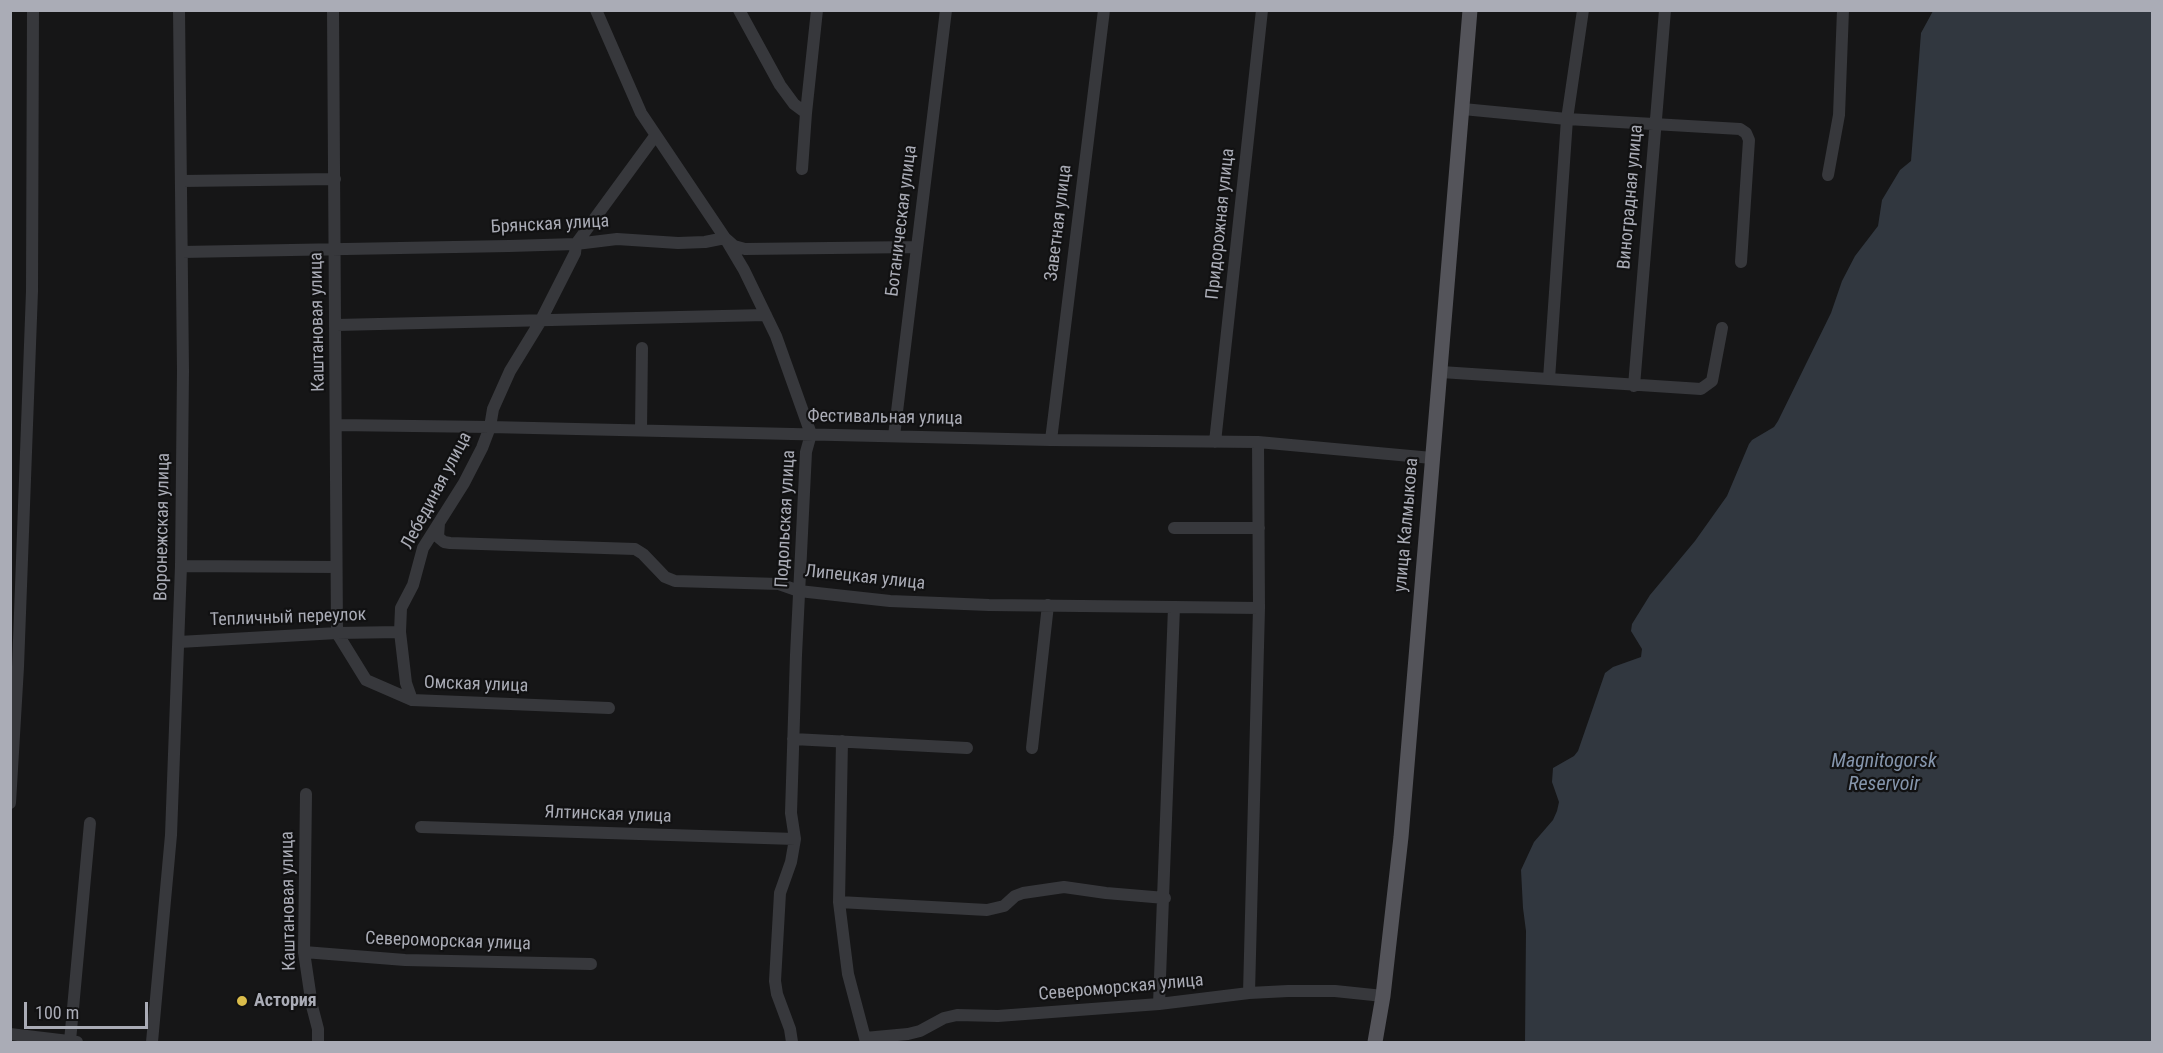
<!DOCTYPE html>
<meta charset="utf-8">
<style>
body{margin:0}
#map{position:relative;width:2163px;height:1053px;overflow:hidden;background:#161617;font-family:"Roboto Condensed",sans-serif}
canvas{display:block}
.frame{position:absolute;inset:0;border:12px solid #aaacb6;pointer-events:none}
.scale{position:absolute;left:24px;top:1002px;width:124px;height:27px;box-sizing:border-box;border:3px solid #aaacb6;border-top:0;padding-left:8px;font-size:18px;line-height:21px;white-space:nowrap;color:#aaacb6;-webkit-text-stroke:4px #111112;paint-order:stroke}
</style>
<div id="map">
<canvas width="2163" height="1053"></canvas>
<div class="frame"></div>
<div class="scale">100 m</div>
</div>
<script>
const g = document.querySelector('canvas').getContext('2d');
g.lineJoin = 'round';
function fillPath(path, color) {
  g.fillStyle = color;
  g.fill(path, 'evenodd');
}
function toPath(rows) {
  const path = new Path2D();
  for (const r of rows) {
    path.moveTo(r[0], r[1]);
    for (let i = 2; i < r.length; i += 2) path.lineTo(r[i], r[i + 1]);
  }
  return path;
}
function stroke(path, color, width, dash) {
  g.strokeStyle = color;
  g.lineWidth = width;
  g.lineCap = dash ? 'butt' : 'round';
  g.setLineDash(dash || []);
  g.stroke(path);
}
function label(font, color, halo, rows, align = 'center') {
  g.font = font + ' "Roboto Condensed",sans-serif';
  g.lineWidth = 4.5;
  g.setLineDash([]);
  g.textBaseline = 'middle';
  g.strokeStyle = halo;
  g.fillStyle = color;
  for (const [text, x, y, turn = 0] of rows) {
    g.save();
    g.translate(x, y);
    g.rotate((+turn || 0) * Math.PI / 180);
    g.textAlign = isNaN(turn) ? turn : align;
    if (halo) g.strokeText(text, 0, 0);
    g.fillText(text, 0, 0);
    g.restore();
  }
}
const water = toPath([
 [1933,11,2152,11,2152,1042,1525,1042,1526,931,1523,908,1521,870,1534,842,1553,820,1557,811,1559,802,1552,782,1553,768,1574,756,1578,751,1605,673,1613,667,1641,657,1642,649,1631,631,1632,624,1650,595,1695,541,1727,496,1749,444,1752,440,1774,427,1778,421,1831,313,1842,281,1855,256,1878,226,1882,200,1900,170,1911,161,1921,33]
]);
const minor = toPath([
 [333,10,337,633,366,680,412,700,609,708],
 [596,10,641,113,725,238,744,270,776,336,811,434,806,452,796,655,791,813,795,839,791,862,780,893,775,981,777,994,790,1029,792,1042],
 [739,10,780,85,794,104,806,113,817,10],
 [1463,109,1567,119,1740,129,1746,133,1749,140,1741,262],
 [802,169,806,113],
 [1828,175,1839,115,1843,10],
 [182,181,335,179],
 [182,252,509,246,576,244,617,239,678,243,705,242,725,238,734,246,745,249,916,247],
 [336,325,766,315],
 [1441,372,1701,389,1712,381,1722,328],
 [1549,379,1567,119,1583,10],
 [1634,386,1665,10],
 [337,425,490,427,1051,440,1258,442,1432,458],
 [641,430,642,348],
 [894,436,946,10],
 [1051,440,1104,10],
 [1215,442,1262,10],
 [439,523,438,537,444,542,450,543,635,549,643,554,665,577,675,581,779,584,799,591,890,601,989,605,1174,607],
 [1174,528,1259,528],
 [181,566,336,567],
 [179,642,337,633,400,632],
 [412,700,406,683,400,632,401,608,413,585,423,548,464,483,482,448,490,427,493,409,510,371,540,322,575,253,576,244,655,136],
 [793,739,967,748],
 [842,741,839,902,848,974,866,1042],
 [1032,748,1048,605],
 [306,794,304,952,312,1006,318,1029,318,1042],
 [10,803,18,667,32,291,33,10],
 [421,827,795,839],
 [839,902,987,910,1004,906,1015,896,1023,893,1064,887,1106,893,1165,898],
 [304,952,405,960,591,964],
 [1249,993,1259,608,1258,442],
 [1159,1004,1174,607,1259,608],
 [10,1034,77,1042],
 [865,1038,908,1034,920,1031,944,1018,957,1015,998,1016,1159,1004,1249,993,1288,991,1335,991,1383,996],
 [70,1041,90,823],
 [152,1042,171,835,181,566,183,371,179,10]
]);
const major = toPath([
 [1375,1042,1383,996,1401,837,1470,10]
]);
const markers = [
 [242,1001,6,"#dabc4b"]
];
const streetNames = [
 ["Виноградная улица",1631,197,-85],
 ["Ботаническая улица",902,221,-83],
 ["Заветная улица",1059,223,-83],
 ["Придорожная улица",1221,224,-84],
 ["Брянская улица",550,225,-3],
 ["Каштановая улица",318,322,-91],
 ["Фестивальная улица",885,418,1],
 ["Лебединая улица",437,491,-62],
 ["Подольская улица",786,519,-87],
 ["улица Калмыкова",1407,525,-85],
 ["Воронежская улица",163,527,-89],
 ["Липецкая улица",865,578,6],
 ["Тепличный переулок",288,618,-2],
 ["Омская улица",476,685,2],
 ["Ялтинская улица",608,815,2],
 ["Каштановая улица",289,901,-91],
 ["Североморская улица",448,942,2],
 ["Североморская улица",1121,988,-5]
];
const poiNames = [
 ["Астория",254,1001]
];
const waterNames = [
 ["Magnitogorsk",1884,762],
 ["Reservoir",1884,785]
];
fillPath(water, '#31373f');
stroke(minor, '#37383c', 12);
stroke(major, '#54545a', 15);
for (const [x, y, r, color] of markers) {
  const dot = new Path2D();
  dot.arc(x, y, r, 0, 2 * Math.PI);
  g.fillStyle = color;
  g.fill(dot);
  stroke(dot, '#111112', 2);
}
label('18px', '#aaacb6', '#111112', streetNames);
label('bold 18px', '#aaacb6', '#111112', poiNames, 'left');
label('italic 20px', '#8595ac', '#111112', waterNames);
</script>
